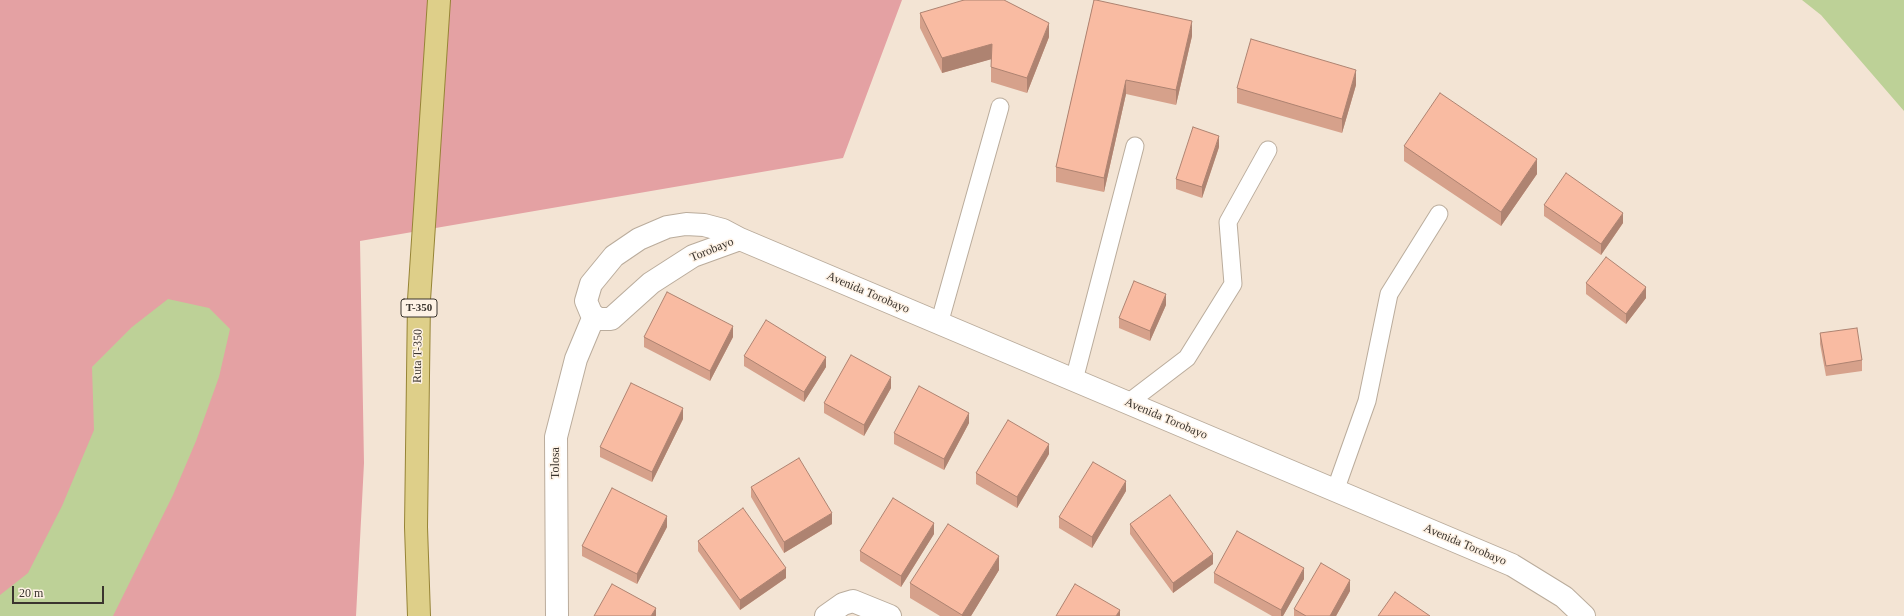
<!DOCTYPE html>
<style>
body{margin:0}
#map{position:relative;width:1904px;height:616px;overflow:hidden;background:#f3e4d4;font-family:Georgia,serif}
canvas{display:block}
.scale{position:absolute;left:12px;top:586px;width:92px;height:18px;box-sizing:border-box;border:2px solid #3a342e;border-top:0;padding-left:5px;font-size:12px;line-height:14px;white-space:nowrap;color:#3a342e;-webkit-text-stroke:3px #fef2e5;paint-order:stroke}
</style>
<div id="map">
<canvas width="1904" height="616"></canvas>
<div class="scale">20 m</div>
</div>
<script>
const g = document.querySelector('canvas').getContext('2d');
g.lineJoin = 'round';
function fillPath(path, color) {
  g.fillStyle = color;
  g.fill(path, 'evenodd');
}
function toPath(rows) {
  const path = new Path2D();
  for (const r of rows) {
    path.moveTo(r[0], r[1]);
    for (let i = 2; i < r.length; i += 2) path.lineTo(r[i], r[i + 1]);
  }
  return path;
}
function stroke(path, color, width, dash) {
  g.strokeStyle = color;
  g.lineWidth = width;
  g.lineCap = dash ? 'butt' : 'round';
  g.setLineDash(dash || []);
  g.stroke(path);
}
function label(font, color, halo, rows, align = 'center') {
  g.font = font + ' Georgia,serif';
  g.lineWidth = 3;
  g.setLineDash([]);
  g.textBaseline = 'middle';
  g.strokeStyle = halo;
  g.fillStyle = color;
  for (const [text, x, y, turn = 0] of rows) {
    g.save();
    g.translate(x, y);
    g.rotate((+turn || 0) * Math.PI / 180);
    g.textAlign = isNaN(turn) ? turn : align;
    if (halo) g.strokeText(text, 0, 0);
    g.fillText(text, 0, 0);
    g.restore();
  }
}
const forest = toPath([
 [0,0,902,0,843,158,360,241,364,463,356,616,0,616]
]);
const water = toPath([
 [1802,0,1904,0,1904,111,1821,15],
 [168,299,209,308,230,329,219,377,196,441,173,495,113,616,0,616,0,595,28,573,62,506,94,430,92,367,132,327]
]);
const lane = toPath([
 [939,324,1000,107],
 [1074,380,1135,146],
 [1128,403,1187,358,1233,284,1228,222,1268,150],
 [1335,491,1367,401,1389,294,1439,214]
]);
const street = toPath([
 [686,224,704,225,723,230,740,239,693,256,651,283,611,319,598,319,591,313,586,301,591,284,614,256,639,239,667,227,686,224],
 [740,239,1512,565,1564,597,1584,616],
 [557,616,556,437,576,359,594,316],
 [826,616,843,604,853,601,890,616]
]);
const primary = toPath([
 [419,616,416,527,419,300,439,0]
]);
const wall = toPath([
 [1094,0,1192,36,1176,105,1126,94,1104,192,1056,182,1056,167],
 [920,13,1049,37,1027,93,991,82,991,59,942,73,920,28],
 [1356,85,1342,133,1237,103,1237,88],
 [1404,146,1537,174,1501,226,1404,161],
 [1219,147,1202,198,1176,189,1176,179],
 [1544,205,1623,223,1601,255,1544,216],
 [1586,283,1646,298,1626,324,1586,294],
 [1166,305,1150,341,1119,328,1119,318],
 [1820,333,1862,360,1862,371,1826,376,1820,344],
 [644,337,733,337,710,381,644,347],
 [744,356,826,367,804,402,744,366],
 [891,388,864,436,824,413,824,403],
 [683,419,652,482,600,457,600,447],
 [969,423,944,470,894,444,894,433],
 [1049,454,1017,508,976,484,976,473],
 [751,487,832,524,784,553,751,497],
 [1126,491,1092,548,1059,528,1059,517],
 [1130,524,1213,564,1173,593,1130,534],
 [667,527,637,584,582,556,582,546],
 [934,534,901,587,860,561,860,551],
 [698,541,786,578,740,610,698,551],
 [999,570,971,616,940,616,910,598,910,583],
 [1214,573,1304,579,1283,616,1272,616,1214,583],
 [1350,591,1336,616,1294,616,1294,609]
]);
const shadedWall = toPath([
 [1192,21,1192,36,1176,105,1176,90],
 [1049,23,1049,37,1027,93,1027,78],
 [992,44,992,59,942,73,942,58],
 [1356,70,1356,85,1342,133,1342,119],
 [1126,80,1126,94,1104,192,1104,178],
 [1219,136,1219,147,1202,198,1202,187],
 [1537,159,1537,174,1501,226,1501,212],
 [1623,213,1623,223,1601,255,1601,244],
 [1646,287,1646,298,1626,324,1626,314],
 [1166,294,1166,305,1150,341,1150,331],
 [733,326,733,337,710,381,710,371],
 [826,357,826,367,804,402,804,392],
 [891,377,891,388,864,436,864,425],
 [683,408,683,419,652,482,652,472],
 [969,413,969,423,944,470,944,459],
 [1049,444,1049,454,1017,508,1017,497],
 [1126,481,1126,491,1092,548,1092,537],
 [832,513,832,524,784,553,784,542],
 [667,516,667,527,637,584,637,574],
 [934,523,934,534,901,587,901,576],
 [1213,554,1213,564,1173,593,1173,583],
 [999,556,999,570,971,616,962,616,962,615],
 [786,568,786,578,740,610,740,600],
 [1304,568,1304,579,1283,616,1281,616,1281,610],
 [1350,580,1350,591,1336,616,1330,616],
 [656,608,656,616,651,616],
 [1120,610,1120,616,1116,616]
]);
const building = toPath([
 [964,0,1004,0,1049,23,1027,78,991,67,992,44,942,58,920,13,964,0],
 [1094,0,1096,0,1192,21,1176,90,1126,80,1104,178,1056,167,1094,0],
 [1251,39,1356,70,1342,119,1237,88,1251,39],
 [1440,93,1537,159,1501,212,1404,146,1440,93],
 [1193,127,1219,136,1202,187,1176,179,1193,127],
 [1566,173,1623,213,1601,244,1544,205,1566,173],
 [1606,257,1646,287,1626,314,1586,283,1606,257],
 [1134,281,1166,294,1150,331,1119,318,1134,281],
 [667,292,733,326,710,371,644,337,667,292],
 [766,320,826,357,804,392,744,356,766,320],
 [1857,328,1862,360,1826,366,1820,333,1857,328],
 [851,355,891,377,864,425,824,403,851,355],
 [631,383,683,408,652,472,600,447,631,383],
 [919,386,969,413,944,459,894,433,919,386],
 [1008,420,1049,444,1017,497,976,473,1008,420],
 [799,458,832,513,784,542,751,487,799,458],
 [1093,462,1126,481,1092,537,1059,517,1093,462],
 [612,488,667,516,637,574,582,546,612,488],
 [1170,495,1213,554,1173,583,1130,524,1170,495],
 [893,498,934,523,901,576,860,551,893,498],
 [743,508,786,568,740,600,698,541,743,508],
 [948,524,999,556,962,615,910,583,948,524],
 [1237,531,1304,568,1281,610,1214,573,1237,531],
 [1321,563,1350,580,1330,616,1306,616,1294,609,1321,563],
 [612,584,656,608,651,616,594,616,612,584],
 [1075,584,1120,610,1116,616,1056,616,1075,584],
 [1395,592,1430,616,1378,616,1395,592]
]);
const shields = [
 [419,308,36]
];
const shieldNames = [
 ["T-350",419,308]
];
const streetNames = [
 ["Torobayo",712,250,-22],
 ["Avenida Torobayo",868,293,23],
 ["Ruta T-350",418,356,-89],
 ["Avenida Torobayo",1166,419,23],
 ["Tolosa",556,463,-90],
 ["Avenida Torobayo",1465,545,23]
];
fillPath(forest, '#e4a1a3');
fillPath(water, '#bdd197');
stroke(lane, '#baac9c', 19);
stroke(street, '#baac9c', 24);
stroke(primary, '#968436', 24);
stroke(lane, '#fff', 17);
stroke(street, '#fff', 22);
stroke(primary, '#decf89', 22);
fillPath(wall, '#d6a18b');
fillPath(shadedWall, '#ae8371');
fillPath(building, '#f9bba2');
stroke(building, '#ae8371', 1);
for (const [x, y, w] of shields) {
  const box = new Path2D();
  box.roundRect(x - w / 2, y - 9, w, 18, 3);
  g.fillStyle = '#fef2e5';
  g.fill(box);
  stroke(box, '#3a342e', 1);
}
label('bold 11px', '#3a342e', null, shieldNames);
label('12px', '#3a342e', '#fef2e5', streetNames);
</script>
